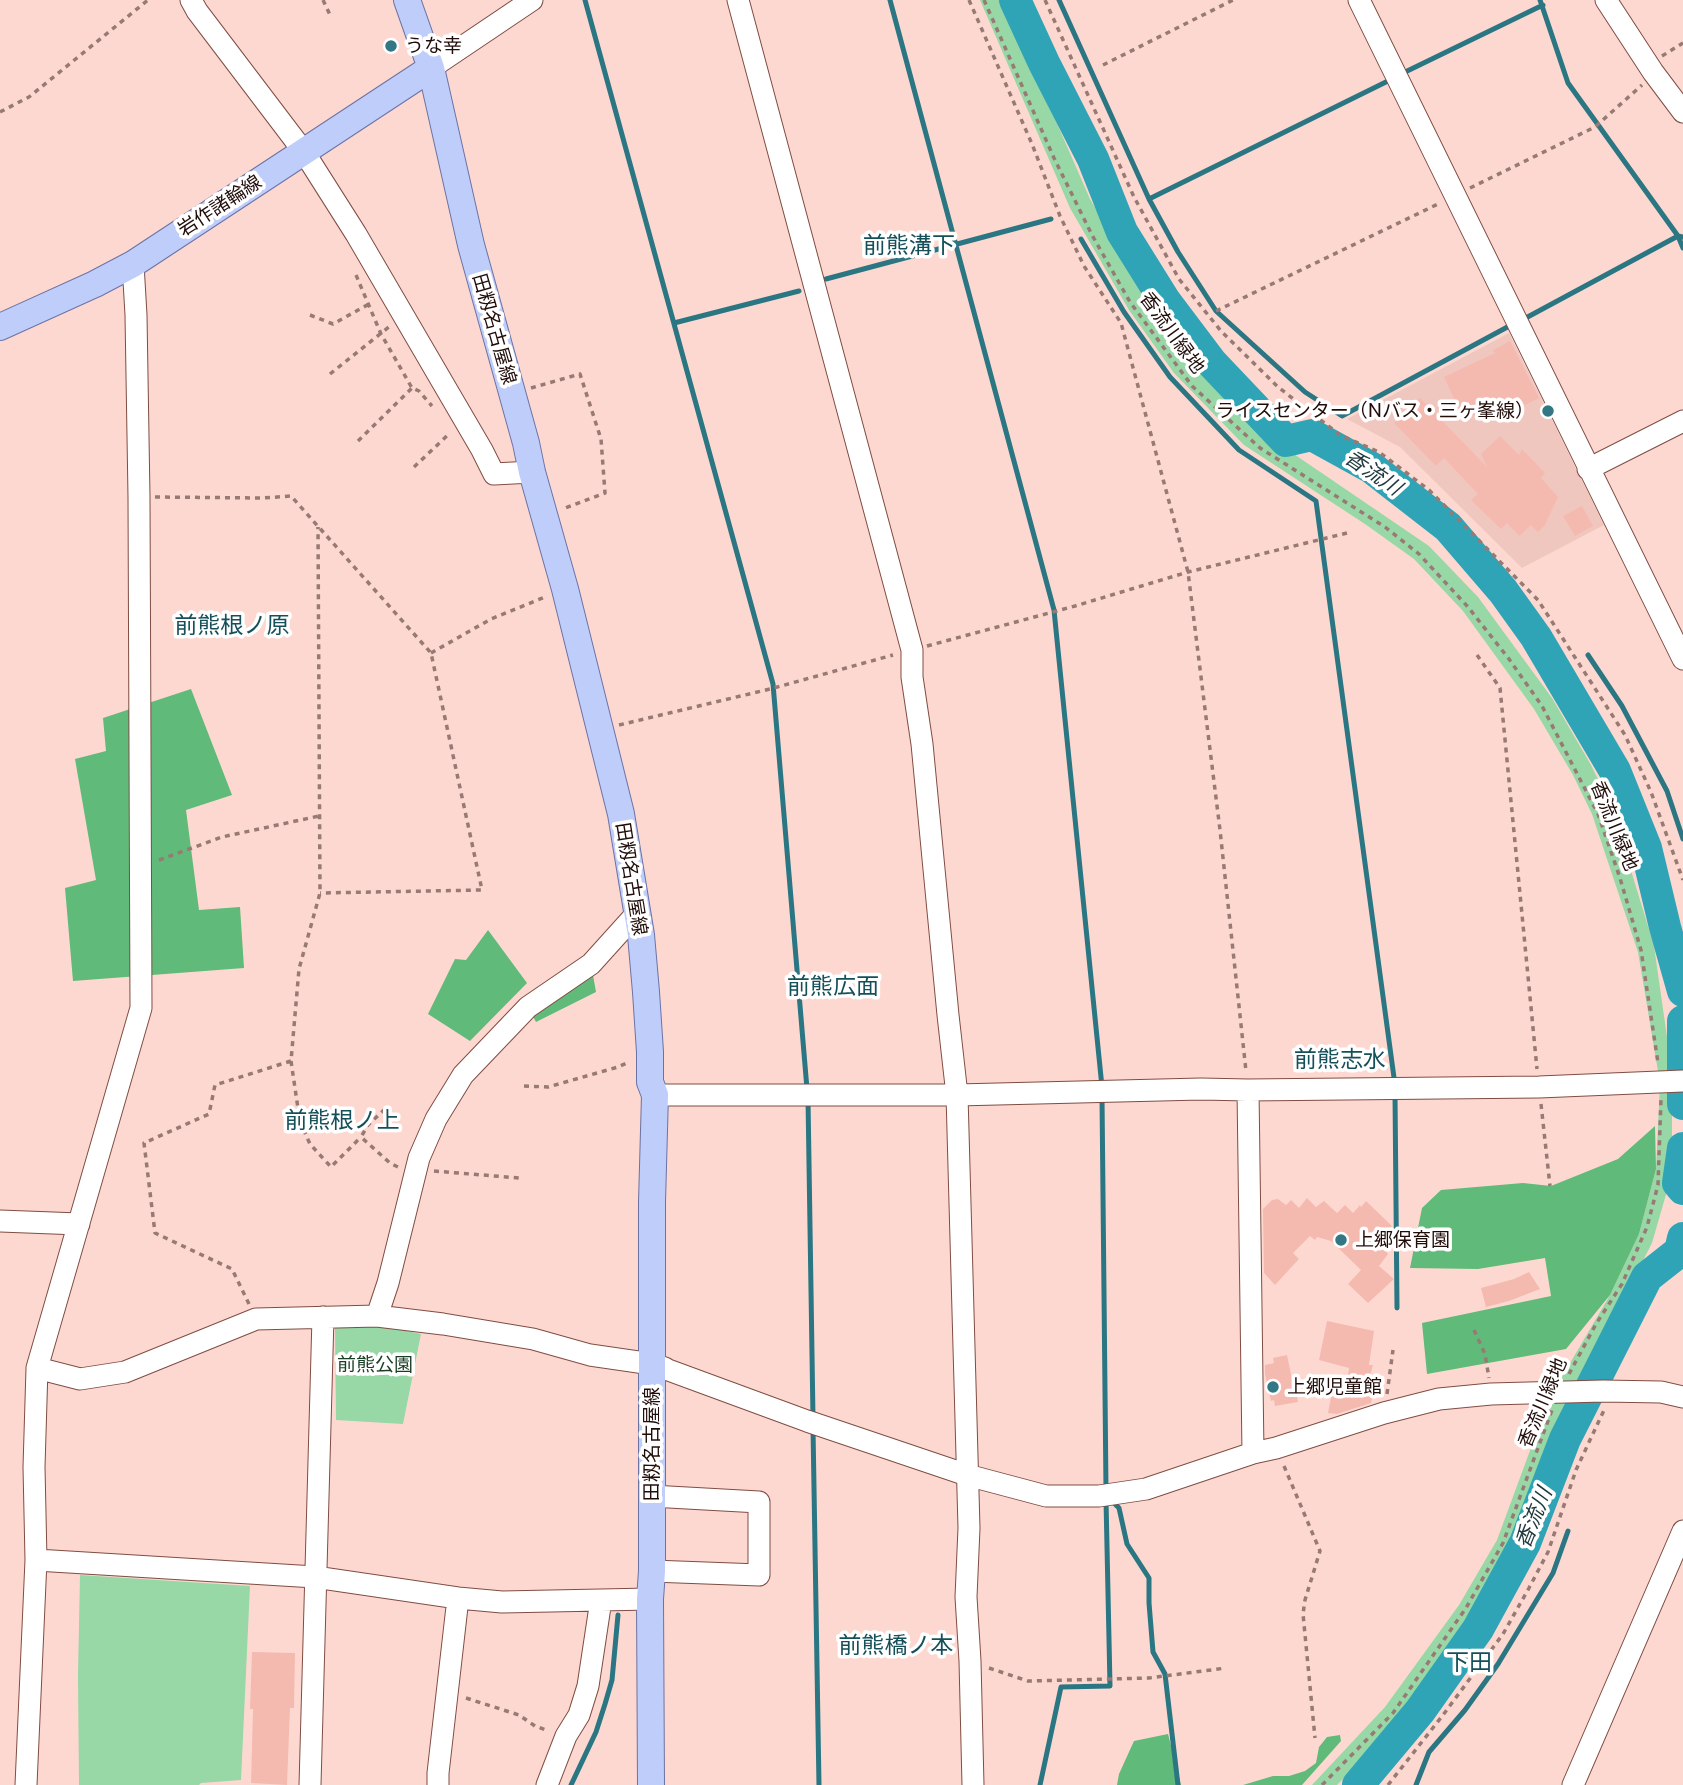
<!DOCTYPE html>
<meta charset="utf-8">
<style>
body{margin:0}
canvas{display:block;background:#fdd8d0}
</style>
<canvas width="1683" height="1785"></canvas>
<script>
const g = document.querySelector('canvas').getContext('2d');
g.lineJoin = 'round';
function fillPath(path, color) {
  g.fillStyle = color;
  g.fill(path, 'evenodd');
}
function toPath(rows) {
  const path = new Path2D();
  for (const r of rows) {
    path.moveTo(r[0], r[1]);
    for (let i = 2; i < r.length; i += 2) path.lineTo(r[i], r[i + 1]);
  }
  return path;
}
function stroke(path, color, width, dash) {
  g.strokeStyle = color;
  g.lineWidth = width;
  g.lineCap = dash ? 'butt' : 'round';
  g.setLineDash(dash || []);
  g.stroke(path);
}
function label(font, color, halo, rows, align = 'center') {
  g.font = font + ' "Public Sans","Noto Sans JP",sans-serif';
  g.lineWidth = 7;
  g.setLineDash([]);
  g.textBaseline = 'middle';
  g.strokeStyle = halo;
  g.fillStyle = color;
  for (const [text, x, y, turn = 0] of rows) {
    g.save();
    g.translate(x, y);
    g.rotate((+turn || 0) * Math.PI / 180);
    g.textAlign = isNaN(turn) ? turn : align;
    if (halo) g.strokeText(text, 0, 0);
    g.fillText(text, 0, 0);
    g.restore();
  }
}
const built = toPath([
 [1509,333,1604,525,1522,568,1400,447,1347,419]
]);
const green = toPath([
 [980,0,1003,0,1090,199,1148,299,1190,359,1260,431,1429,546,1478,597,1552,698,1591,765,1612,808,1654,946,1672,1072,1672,1165,1669,1184,1652,1243,1570,1403,1512,1547,1474,1614,1399,1721,1337,1785,1312,1785,1385,1707,1459,1605,1497,1540,1549,1399,1610,1295,1639,1234,1656,1169,1660,1083,1638,952,1592,814,1573,775,1534,709,1463,611,1414,559,1365,524,1244,445,1174,373,1129,310,1070,208],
 [379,1325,421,1334,403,1424,336,1420,335,1327],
 [80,1575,250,1586,241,1780,201,1783,199,1785,79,1785,78,1675]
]);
const forest = toPath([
 [191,689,232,795,186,810,199,910,240,907,244,968,73,981,65,888,96,880,75,759,106,751,103,718],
 [488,930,527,983,470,1041,428,1014,455,959,466,960],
 [591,964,596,992,536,1022,528,1007],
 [1655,1126,1656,1169,1639,1234,1610,1295,1566,1349,1427,1374,1422,1323,1551,1296,1545,1258,1478,1269,1410,1268,1422,1208,1441,1190,1523,1183,1551,1186,1618,1159],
 [1168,1734,1181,1785,1117,1785,1119,1774,1134,1741],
 [1340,1735,1341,1741,1302,1785,1243,1785,1273,1776,1289,1776,1305,1771,1316,1763,1319,1747,1327,1737]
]);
const stream = toPath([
 [585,0,773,684,807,1089],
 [890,0,1054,610,1102,1087],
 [1059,0,1149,199,1178,252,1216,311,1305,392,1342,416,1513,324],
 [1540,0,1568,83,1678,236,1683,248],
 [1401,74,1543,5],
 [1149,199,1392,79],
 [1081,239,1124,312,1170,377,1239,450,1316,501,1395,1085],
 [826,279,1051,219],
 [1522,320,1678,236,1683,237],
 [674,323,799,291],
 [1588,655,1622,706,1667,791,1683,839],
 [1395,1095,1397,1308],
 [1102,1097,1106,1490],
 [808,1099,813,1418],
 [813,1428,819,1785],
 [1112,1501,1119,1508,1127,1544,1149,1578,1149,1603,1153,1652,1165,1674,1178,1785],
 [571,1785,596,1732,605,1704,612,1680,618,1615],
 [1040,1785,1061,1687,1110,1686,1106,1500],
 [1416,1785,1429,1752,1465,1710,1498,1664,1553,1573,1568,1531]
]);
const river = toPath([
 [1015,0,1044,63,1093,159,1122,232,1165,301,1211,362,1286,441,1312,435,1372,468,1448,527,1503,591,1536,637,1615,771,1646,848,1665,927,1683,991],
 [1683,1021,1683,1104],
 [1683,1148,1678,1183,1683,1189],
 [1358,1785,1420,1711,1478,1629,1525,1543,1565,1439,1647,1277,1680,1251,1683,1238]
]);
const building = toPath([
 [1510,341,1539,398,1511,412,1506,400,1464,420,1444,377,1495,353,1493,350],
 [1420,398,1487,467,1481,454,1500,436,1519,455,1522,449,1545,473,1541,478,1558,497,1545,525,1538,532,1531,525,1519,536,1507,523,1501,529,1471,500,1478,494,1444,458,1436,466,1394,423],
 [1582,506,1593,526,1575,536,1563,516],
 [1307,1198,1316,1207,1324,1201,1337,1213,1345,1205,1353,1213,1360,1205,1361,1207,1366,1201,1392,1226,1387,1231,1393,1238,1384,1248,1388,1254,1379,1266,1394,1279,1368,1303,1348,1284,1361,1270,1331,1241,1317,1237,1315,1240,1310,1236,1293,1253,1299,1259,1275,1285,1264,1273,1263,1209,1272,1200,1278,1199,1286,1205,1291,1200,1299,1208],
 [1529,1272,1540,1289,1509,1301,1486,1307,1481,1288,1514,1279],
 [1327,1321,1374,1331,1369,1365,1373,1365,1369,1379,1376,1381,1371,1403,1337,1414,1328,1413,1332,1392,1345,1394,1349,1368,1319,1360],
 [1287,1355,1292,1379,1294,1378,1298,1402,1275,1406,1274,1400,1271,1401,1265,1374,1265,1365,1274,1363,1273,1358],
 [252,1652,295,1653,294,1708,290,1708,287,1785,251,1783,253,1709,250,1709]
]);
const path = toPath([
 [323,0,330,15],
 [969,0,1032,144,1060,216,1084,266,1121,323,1188,572,1220,830,1246,1071],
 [984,0,1054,158,1092,235,1130,302,1192,386,1260,448,1385,527,1419,554,1468,607,1509,659,1542,706,1598,814,1620,878,1641,950,1658,1063],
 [1045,0,1134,197,1179,279,1221,331,1278,387,1340,435,1379,452,1429,490,1538,600,1625,735,1651,792,1683,880],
 [1662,56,1683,43],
 [1103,65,1233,0],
 [0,112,29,97,148,0],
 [1470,188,1595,127,1642,85],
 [356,275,381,334,412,388,419,391,432,406],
 [1216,311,1438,204],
 [310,315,333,324,369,304],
 [330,374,390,326],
 [531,388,580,374,601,439,605,493,565,508],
 [358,441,412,388],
 [414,467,450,433],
 [155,497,263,498,291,496,431,653,482,890,320,893],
 [927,646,1075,606,1188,572,1351,532],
 [431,653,491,619,545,597],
 [1477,655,1500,688,1537,1069],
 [619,725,770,689,893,655],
 [159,860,222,837,319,816],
 [291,1061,300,1122,310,1144,331,1167,361,1137],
 [524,1086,548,1087,618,1067,629,1062],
 [1541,1104,1550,1186],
 [385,1109,368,1125,361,1137,390,1163,398,1167],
 [434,1171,519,1178],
 [249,1304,232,1269,155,1233,144,1143,209,1114,215,1085,291,1061,299,969,320,893,318,527],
 [1474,1330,1485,1354,1489,1378],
 [1569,1374,1596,1324,1622,1284,1647,1227,1658,1185,1661,1099],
 [1387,1394,1393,1350],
 [1284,1466,1320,1551,1305,1600,1303,1614,1315,1738],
 [989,1668,1028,1681,1149,1678,1226,1668],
 [466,1698,519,1715,535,1726,549,1731],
 [1322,1785,1393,1713,1466,1608,1503,1543,1552,1410],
 [1388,1785,1443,1715,1503,1634,1529,1588,1548,1552,1576,1470,1605,1408]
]);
const minor = toPath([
 [191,0,197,11,304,152,356,234,482,450,494,474,532,472],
 [738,0,912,650,912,677,922,744,948,1015,957,1095,969,1528,966,1597,970,1661,973,1785],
 [1359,0,1683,659],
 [1606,0,1653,72,1683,112],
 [431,68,532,0],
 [1588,469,1683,421],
 [1248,1090,1253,1453],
 [655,1095,957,1095,1201,1089,1248,1090,1539,1087,1683,1081],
 [0,1221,79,1224],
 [377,1316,388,1283,419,1158,436,1119,463,1075,528,1007,591,964,637,913],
 [652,1364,807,1421,967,1475,1046,1496,1099,1496,1146,1489,1253,1453,1276,1448,1384,1413,1439,1399,1491,1394,1603,1391,1661,1392,1683,1397],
 [37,1368,80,1379,125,1372,256,1319,377,1316,443,1324,533,1339,590,1355,652,1364,665,1368],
 [651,1496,759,1502,759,1575,652,1571],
 [36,1560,315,1577,458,1598,502,1602,650,1599],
 [26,1785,36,1560,34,1467,37,1368,141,1008,139,497,136,315,133,264],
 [310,1785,323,1317],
 [438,1785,438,1773,458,1598],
 [547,1785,566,1736,579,1715,588,1686,601,1600],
 [1573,1785,1683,1531]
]);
const major = toPath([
 [407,0,431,68,471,245,526,443,532,472,565,589,621,814,641,935,646,992,650,1052,650,1082,655,1095,652,1202,652,1571,650,1599,651,1785],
 [0,327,95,284,133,264,431,68]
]);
const markers = [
 [391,46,7,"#317784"],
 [1548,411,7,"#317784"],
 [1341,1240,7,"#317784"],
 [1273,1387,7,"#317784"]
];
const poiNames = [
 ["うな幸",405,46],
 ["ライスセンター（Nバス・三ヶ峯線）",1534,411,"right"],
 ["上郷保育園",1355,1240],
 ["上郷児童館",1287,1387]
];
const streetNames = [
 ["岩作諸輪線",220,206,-33],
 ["田籾名古屋線",494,329,74],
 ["香流川緑地",1172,333,54],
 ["香流川緑地",1614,826,68],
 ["田籾名古屋線",631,879,81],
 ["香流川緑地",1543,1403,-67],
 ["田籾名古屋線",652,1444,-90]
];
const parkNames = [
 ["前熊公園",375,1365]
];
const waterNames = [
 ["香流川",1373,473,34],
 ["香流川",1534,1518,-68]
];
const quarterNames = [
 ["前熊溝下",909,246],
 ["前熊根ノ原",232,626],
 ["前熊広面",833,987],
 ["前熊志水",1340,1060],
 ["前熊根ノ上",342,1121],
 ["前熊橋ノ本",896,1646],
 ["下田",1469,1663]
];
fillPath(built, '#f0c7bf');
fillPath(green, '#98d7a6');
fillPath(forest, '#60ba79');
stroke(stream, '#2b7683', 5);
stroke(river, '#30a4b7', 32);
fillPath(building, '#f5baaf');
stroke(minor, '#7f4d43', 23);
stroke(major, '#6b73a4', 28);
stroke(path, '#977a74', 3.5, [5, 5]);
stroke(minor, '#fff', 21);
stroke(major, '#bfcdfb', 26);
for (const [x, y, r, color] of markers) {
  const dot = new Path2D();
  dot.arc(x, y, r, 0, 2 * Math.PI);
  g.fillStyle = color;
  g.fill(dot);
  stroke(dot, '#fff', 2.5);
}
label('19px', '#200c09', '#fff', poiNames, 'left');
label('19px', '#200c09', '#fff', streetNames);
label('19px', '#193e23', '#fff', parkNames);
label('italic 21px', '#1f383d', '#fff', waterNames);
label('23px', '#154f59', '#fff', quarterNames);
</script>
